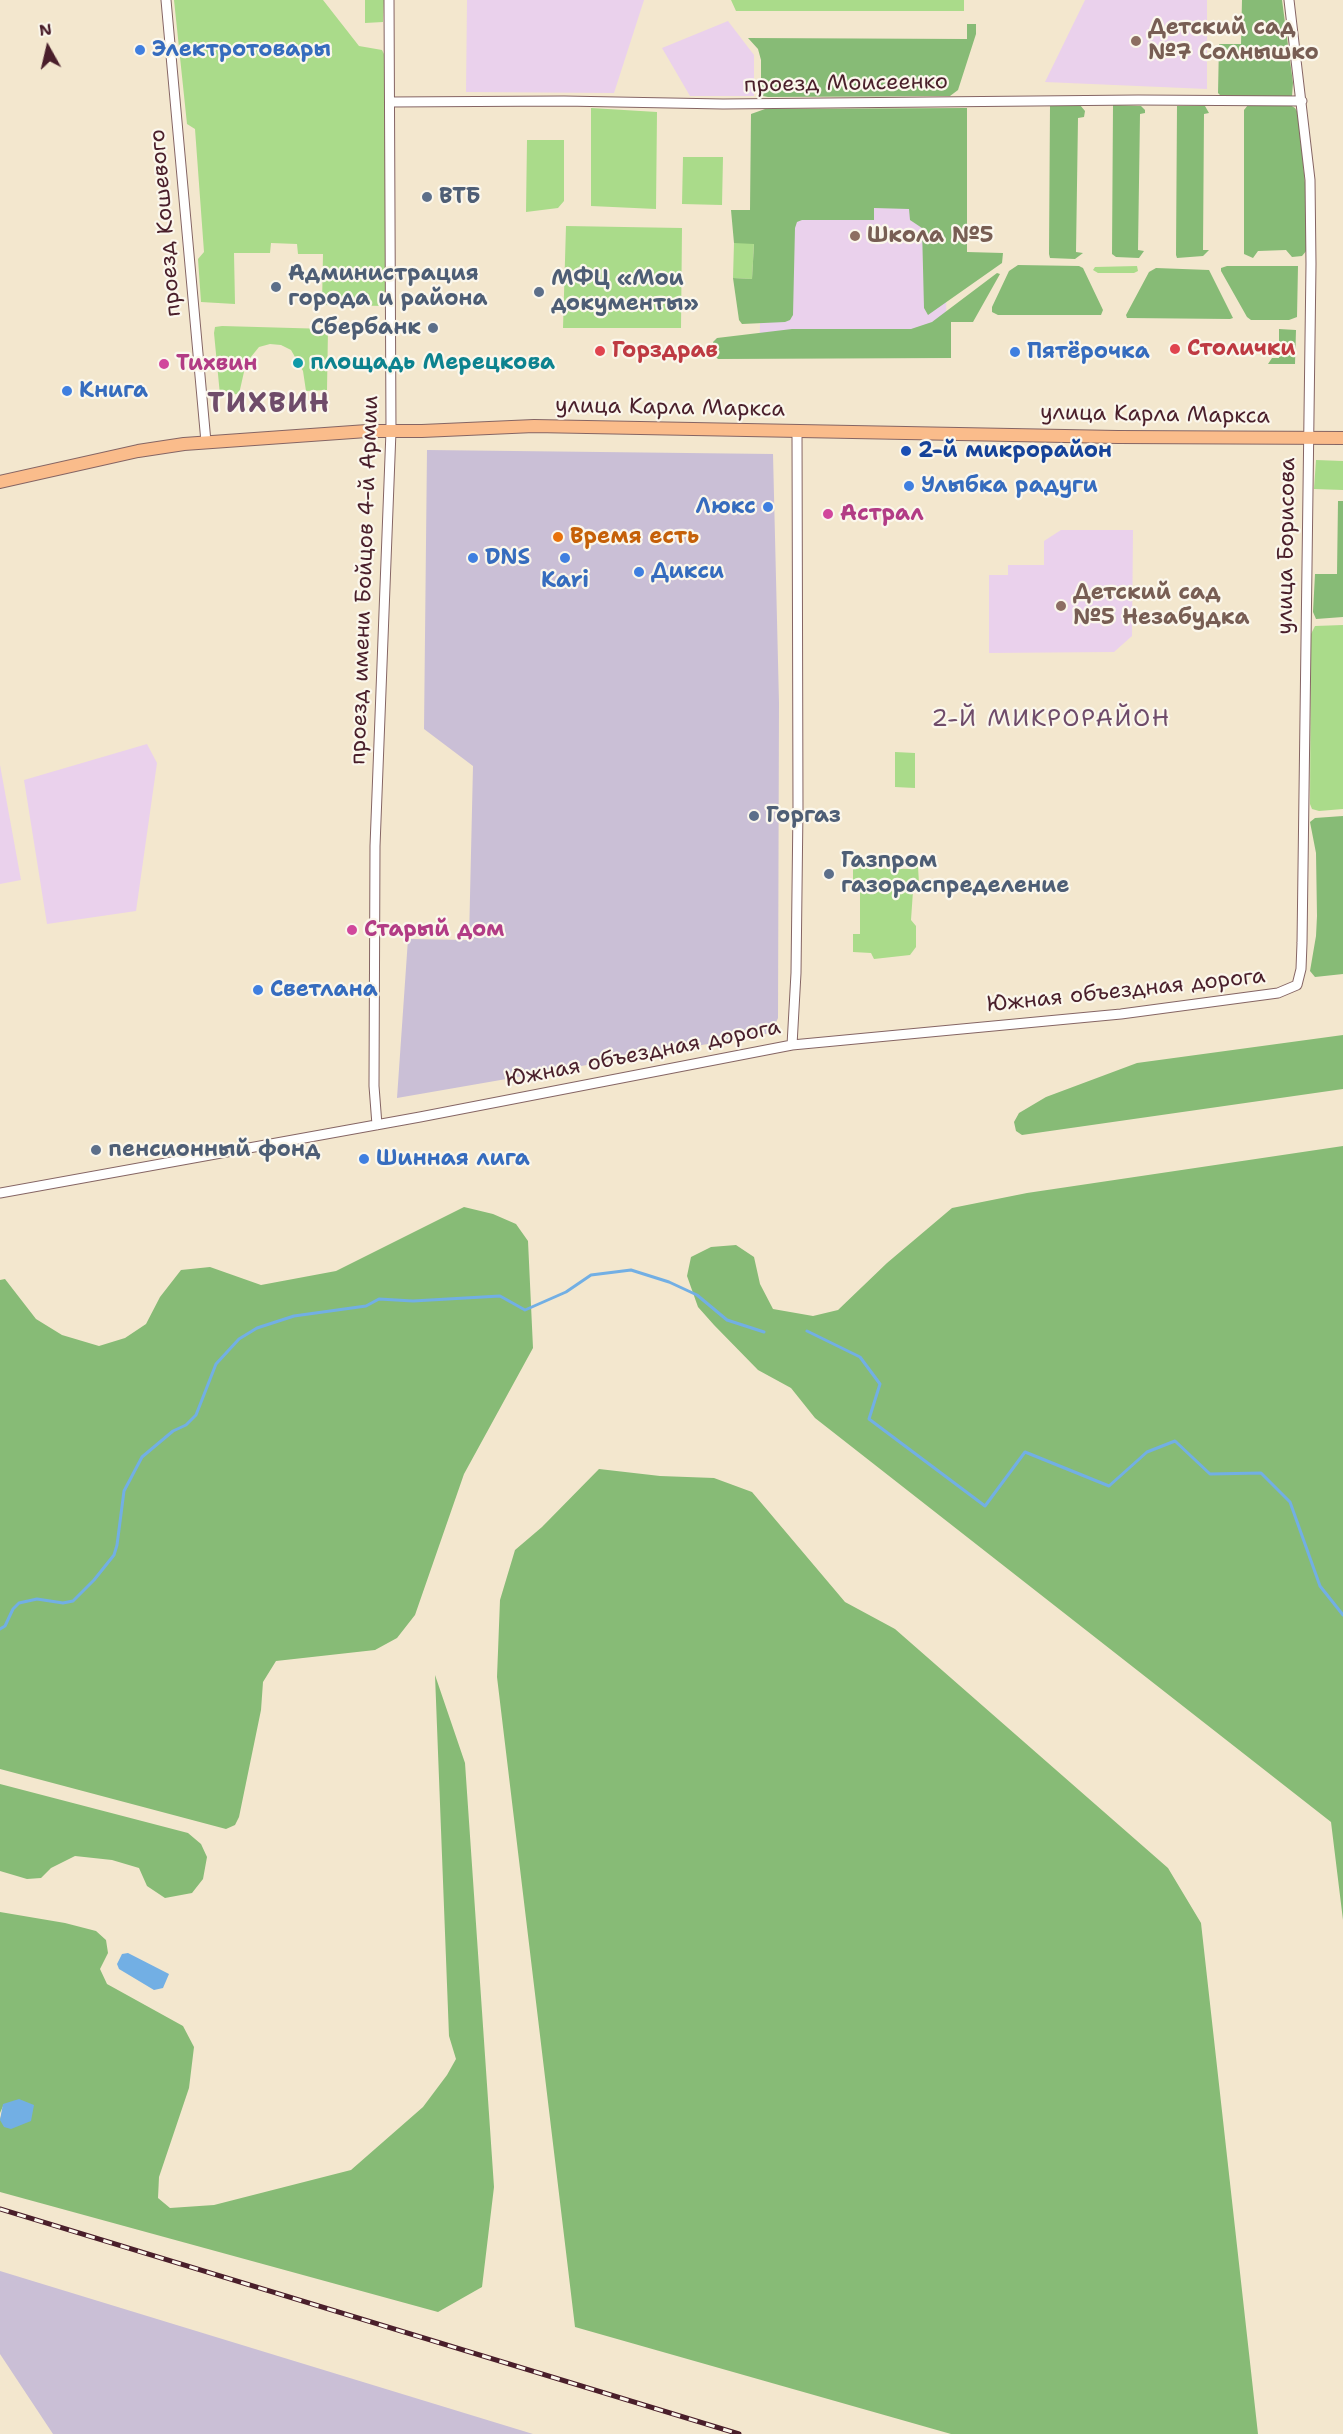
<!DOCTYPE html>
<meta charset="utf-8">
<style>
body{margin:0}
#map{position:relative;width:1343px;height:2434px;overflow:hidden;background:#f3e7ce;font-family:"Shantell Sans",sans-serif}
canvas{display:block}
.north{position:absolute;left:18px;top:18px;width:60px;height:60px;-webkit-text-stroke:4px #fbf7ec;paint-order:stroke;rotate:352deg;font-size:16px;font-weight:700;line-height:24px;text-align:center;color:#4a1f2b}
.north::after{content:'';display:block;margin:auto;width:21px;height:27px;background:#4a1f2b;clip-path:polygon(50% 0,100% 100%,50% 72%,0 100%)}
</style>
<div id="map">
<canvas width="1343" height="2434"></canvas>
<div class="north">N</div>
</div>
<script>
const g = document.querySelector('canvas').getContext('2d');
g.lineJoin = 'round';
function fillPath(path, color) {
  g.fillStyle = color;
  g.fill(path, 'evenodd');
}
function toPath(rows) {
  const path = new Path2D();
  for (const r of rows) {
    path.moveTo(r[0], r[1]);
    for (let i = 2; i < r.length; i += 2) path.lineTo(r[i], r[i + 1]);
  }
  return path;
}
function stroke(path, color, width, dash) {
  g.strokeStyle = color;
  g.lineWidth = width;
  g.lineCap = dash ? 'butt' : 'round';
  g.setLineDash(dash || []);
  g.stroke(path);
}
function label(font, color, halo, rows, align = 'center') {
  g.font = font + ' "Shantell Sans",sans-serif';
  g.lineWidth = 4.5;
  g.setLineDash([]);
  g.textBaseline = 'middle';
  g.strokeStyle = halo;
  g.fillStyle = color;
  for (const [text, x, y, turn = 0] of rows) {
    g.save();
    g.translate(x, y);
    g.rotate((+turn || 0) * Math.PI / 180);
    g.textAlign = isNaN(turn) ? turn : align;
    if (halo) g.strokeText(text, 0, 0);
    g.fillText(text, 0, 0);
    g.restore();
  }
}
const built = toPath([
 [467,0,644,0,614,93,466,92],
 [1085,0,1207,0,1207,89,1045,82],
 [728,21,754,55,754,96,690,96,662,48],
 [767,118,947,118,946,356,759,354],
 [1061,530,1133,530,1132,636,1114,652,989,653,989,575,1008,575,1008,565,1044,565,1044,541],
 [147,744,157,763,136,911,47,924,24,780],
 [0,765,21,880,0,884]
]);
const industrial = toPath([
 [427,450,773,454,779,703,778,1018,771,1033,397,1098,408,939,469,940,473,766,424,729],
 [0,2271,533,2434,53,2434,0,2354]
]);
const green = toPath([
 [174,0,323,0,359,46,382,50,384,54,387,306,322,305,323,254,298,254,297,244,271,243,270,253,234,253,235,304,201,302,198,259,204,252,195,129,187,124],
 [365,0,384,0,383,22,365,23],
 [731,0,964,0,964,11,736,11],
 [591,108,657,112,656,209,591,206],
 [527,140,564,140,564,201,558,208,526,212],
 [683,157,723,157,722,205,682,204],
 [566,226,682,228,681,328,563,328],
 [734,243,754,243,752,279,733,278],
 [1137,266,1138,271,1134,273,1098,273,1093,270,1095,267],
 [222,326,328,329,327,390,306,391,303,371,291,350,281,345,270,344,259,347,246,363,239,394,220,395,214,333,215,327],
 [1316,460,1343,461,1343,490,1314,489],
 [1343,625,1343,809,1319,811,1312,809,1310,804,1311,634,1315,626],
 [895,752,915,753,915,788,895,787],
 [857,863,867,863,868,868,910,869,911,863,915,863,918,867,919,883,913,891,911,920,916,926,916,947,910,955,874,959,871,953,853,952,853,934,860,934,860,880,853,880,853,870]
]);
const forest = toPath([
 [1242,0,1282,0,1293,83,1292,96,1286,98,1221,96,1218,93,1219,44,1241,44],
 [967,24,976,24,976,34,958,90,950,96,768,97,763,96,761,91,761,60,758,49,748,38,967,39],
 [1050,105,1080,105,1085,111,1084,117,1078,118,1076,252,1083,253,1075,259,1050,258,1049,254],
 [1113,105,1141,106,1145,110,1145,113,1140,114,1138,250,1144,251,1139,258,1116,257,1112,254],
 [1248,105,1290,105,1295,108,1298,113,1305,183,1307,250,1302,256,1292,257,1286,250,1258,251,1253,258,1244,254,1244,110],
 [1177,106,1205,106,1209,113,1204,114,1203,250,1209,250,1203,256,1177,258,1176,255],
 [967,108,967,252,1003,253,1002,263,928,315,924,308,922,228,910,220,909,209,874,208,874,220,802,220,797,222,795,228,793,315,790,320,785,322,742,324,739,320,733,278,752,279,754,244,734,243,731,210,750,210,751,114,765,109],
 [1018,265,1079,266,1083,268,1103,310,1101,315,998,315,992,312,992,307,1009,271],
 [1227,266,1298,266,1297,317,1289,320,1251,320,1247,317,1221,271,1221,268],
 [1156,268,1209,270,1233,318,1230,319,1127,318,1126,315,1149,272],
 [997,273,1000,274,973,322,951,322,951,358,718,359,713,354,713,342,717,338,792,329,911,329,932,322],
 [1279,329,1296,330,1295,364,1268,364,1272,358,1279,358],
 [1338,501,1343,501,1343,617,1316,619,1313,612,1315,574,1337,574],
 [1343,816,1343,974,1315,977,1310,971,1316,936,1317,916,1316,853,1310,822,1315,818],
 [1343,1035,1343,1089,1022,1135,1016,1131,1014,1122,1019,1113,1046,1097,1137,1063],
 [1343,1146,1343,1920,1331,1822,815,1418,791,1388,758,1370,714,1325,698,1307,687,1276,691,1257,711,1247,736,1245,754,1257,760,1284,773,1309,813,1316,838,1310,887,1263,952,1208,1027,1193],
 [464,1207,493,1214,516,1224,528,1241,533,1348,464,1474,415,1615,397,1638,375,1650,276,1661,263,1682,261,1710,239,1817,235,1825,226,1829,0,1769,0,1280,5,1279,36,1319,62,1335,99,1346,125,1338,146,1324,160,1297,181,1270,210,1267,261,1285,336,1271],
 [599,1469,660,1476,714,1478,752,1492,845,1602,895,1629,1168,1868,1201,1923,1258,2434,951,2434,575,2327,497,1677,500,1600,515,1550,542,1527],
 [435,1675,465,1763,494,2187,482,2287,438,2312,0,2192,0,2120,4,2104,0,2113,0,1912,65,1923,96,1931,106,1940,108,1953,100,1969,107,1984,183,2026,194,2047,189,2088,159,2177,158,2198,170,2208,214,2205,351,2170,423,2107,447,2075,456,2059,449,2036],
 [0,1784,188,1833,201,1844,207,1857,203,1879,192,1893,165,1898,147,1886,139,1868,112,1860,75,1856,51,1868,41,1878,27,1879,0,1871]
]);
const water = toPath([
 [128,1953,169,1974,163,1988,154,1990,119,1969,117,1964,122,1954],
 [19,2099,34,2105,31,2121,11,2129,4,2127,0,2120,3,2104]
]);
const stream = toPath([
 [807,1331,860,1357,880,1384,869,1419,985,1506,1025,1452,1109,1486,1147,1452,1175,1441,1210,1474,1261,1473,1290,1502,1320,1586,1343,1615],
 [0,1629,5,1626,13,1609,19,1603,37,1599,63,1603,73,1601,94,1580,114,1555,117,1545,124,1491,142,1457,173,1431,186,1425,196,1415,216,1364,239,1339,257,1328,294,1316,366,1306,379,1299,413,1301,500,1296,525,1310,566,1292,591,1275,631,1270,669,1282,697,1295,727,1320,764,1332]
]);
const minor = toPath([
 [166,0,206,442],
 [390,102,564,101,723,104,1138,100,1302,101],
 [792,1045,796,973,798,808,797,432],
 [377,1125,374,1086,375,846,391,431,389,0],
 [0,1193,420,1117,792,1045,1121,1014,1278,993,1297,985,1301,969,1302,943,1311,264,1310,180,1289,0]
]);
const major = toPath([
 [0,482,138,451,184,444,367,431,422,431,534,426,1118,437,1343,438]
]);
const rail = toPath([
 [0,2209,739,2434]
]);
const markers = [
 [1136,41,6,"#8d6e63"],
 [140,50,6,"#3f7fe0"],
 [427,197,6,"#5c6f8a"],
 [855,236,6,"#8d6e63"],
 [276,287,6,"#5c6f8a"],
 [539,292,6,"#5c6f8a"],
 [433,328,6,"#5c6f8a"],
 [1175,349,6,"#e0444e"],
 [600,351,6,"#e0444e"],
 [1015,352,6,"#3f7fe0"],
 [298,363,6,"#0f9aa8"],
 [164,364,6,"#d1479c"],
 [67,391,6,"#3f7fe0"],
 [906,451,6,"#1a4fb4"],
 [909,486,6,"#3f7fe0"],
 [768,507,6,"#3f7fe0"],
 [828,514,6,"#d1479c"],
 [558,537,6,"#e8710a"],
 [473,558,6,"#3f7fe0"],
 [565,558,6,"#3f7fe0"],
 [639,572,6,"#3f7fe0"],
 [1061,606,6,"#8d6e63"],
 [754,816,6,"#5c6f8a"],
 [829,874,6,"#5c6f8a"],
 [352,930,6,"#d1479c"],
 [258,990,6,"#3f7fe0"],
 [96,1150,6,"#5c6f8a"],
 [364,1159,6,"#3f7fe0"]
];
const educationNames = [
 ["Детский сад",1148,28],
 ["№7 Солнышко",1148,53],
 ["Школа №5",867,236],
 ["Детский сад",1073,593],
 ["№5 Незабудка",1073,618]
];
const shopNames = [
 ["Электротовары",152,50],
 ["Пятёрочка",1027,352],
 ["Книга",79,391],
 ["Улыбка радуги",921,486],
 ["Люкс",756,507,"right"],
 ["DNS",485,558],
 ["Дикси",651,572],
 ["Kari",565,581,"center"],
 ["Светлана",270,990],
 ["Шинная лига",376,1159]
];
const streetNames = [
 ["проезд Моисеенко",846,84,-1],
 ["проезд Кошевого",166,223,-95],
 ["улица Карла Маркса",670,408,1],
 ["улица Карла Маркса",1155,415,1],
 ["улица Борисова",1287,546,-89],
 ["проезд имени Бойцов 4-й Армии",365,580,-88],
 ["Южная объездная дорога",1126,991,-6],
 ["Южная объездная дорога",643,1054,-11]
];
const serviceNames = [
 ["ВТБ",439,197],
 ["Администрация",288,274],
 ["города и района",288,299],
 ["МФЦ «Мои",551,279],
 ["документы»",551,304],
 ["Сбербанк",421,328,"right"],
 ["Горгаз",766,816],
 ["Газпром",841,861],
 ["газораспределение",841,886],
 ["пенсионный фонд",108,1150]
];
const healthNames = [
 ["Столички",1187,349],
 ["Горздрав",612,351]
];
const cultureNames = [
 ["площадь Мерецкова",310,363]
];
const hotelNames = [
 ["Тихвин",176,364],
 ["Астрал",840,514],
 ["Старый дом",364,930]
];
const transitNames = [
 ["2-й микрорайон",918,451]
];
const foodNames = [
 ["Время есть",570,537]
];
const neighbourhoodNames = [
 ["2-Й МИКРОРАЙОН",1051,720]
];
const districtNames = [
 ["ТИХВИН",269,405]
];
fillPath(built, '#ead1ec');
fillPath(industrial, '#cabfd6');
fillPath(green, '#aadb8a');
fillPath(forest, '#87bb76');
fillPath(water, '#72afe4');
stroke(stream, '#72afe4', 3);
stroke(minor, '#856564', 11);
stroke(major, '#856564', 14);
stroke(minor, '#fff', 9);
stroke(major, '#fabc8b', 12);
stroke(rail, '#4a1f2b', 5);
stroke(rail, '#fbf7ec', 3, [9]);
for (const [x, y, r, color] of markers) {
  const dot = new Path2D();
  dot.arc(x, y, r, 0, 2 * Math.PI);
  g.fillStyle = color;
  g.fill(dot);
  stroke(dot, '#fbf7ec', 2);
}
label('bold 22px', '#785e54', '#fbf7ec', educationNames, 'left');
label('bold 22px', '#366cbe', '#fbf7ec', shopNames, 'left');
label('22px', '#4a1f2b', '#fbf7ec', streetNames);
label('bold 22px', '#4e5e75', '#fbf7ec', serviceNames, 'left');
label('bold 22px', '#be3a42', '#fbf7ec', healthNames, 'left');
label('bold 22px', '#0d838f', '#fbf7ec', cultureNames, 'left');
label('bold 22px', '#b23c85', '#fbf7ec', hotelNames, 'left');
label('bold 22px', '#164399', '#fbf7ec', transitNames, 'left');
label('bold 22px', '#c56008', '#fbf7ec', foodNames, 'left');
g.letterSpacing = '1.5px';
label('24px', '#6f4c6a', '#fbf7ec', neighbourhoodNames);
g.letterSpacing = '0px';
g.letterSpacing = '1.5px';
label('bold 28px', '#6f4c6a', '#fbf7ec', districtNames);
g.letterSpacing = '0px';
</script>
